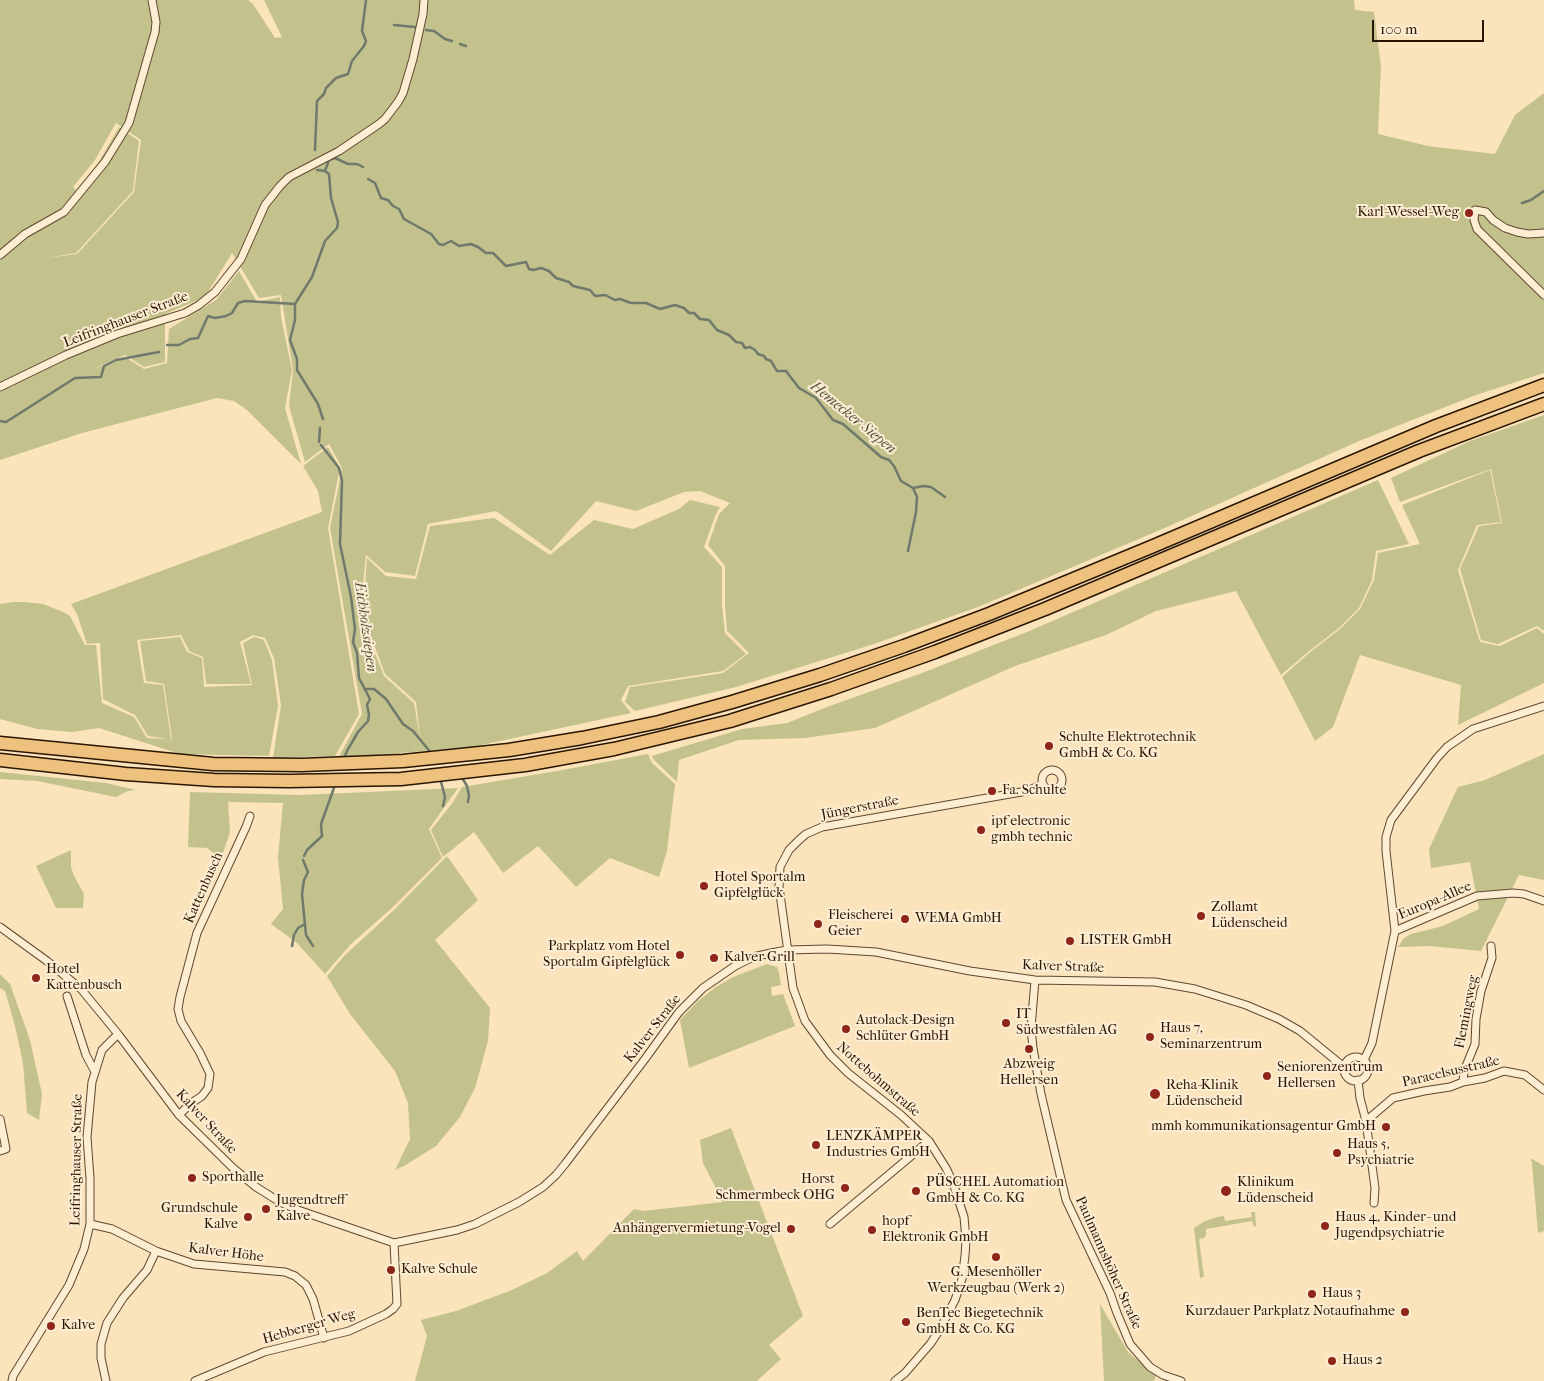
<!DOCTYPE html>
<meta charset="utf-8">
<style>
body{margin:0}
#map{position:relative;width:1544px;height:1381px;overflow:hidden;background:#fbe3bc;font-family:"IM FELL French Canon",serif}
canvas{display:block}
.scale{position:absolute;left:1372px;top:20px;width:112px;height:22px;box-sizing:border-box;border:2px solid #291501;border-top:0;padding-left:6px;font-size:15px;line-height:18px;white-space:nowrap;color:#291501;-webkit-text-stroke:4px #fcedd3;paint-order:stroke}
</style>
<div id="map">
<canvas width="1544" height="1381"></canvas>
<div class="scale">100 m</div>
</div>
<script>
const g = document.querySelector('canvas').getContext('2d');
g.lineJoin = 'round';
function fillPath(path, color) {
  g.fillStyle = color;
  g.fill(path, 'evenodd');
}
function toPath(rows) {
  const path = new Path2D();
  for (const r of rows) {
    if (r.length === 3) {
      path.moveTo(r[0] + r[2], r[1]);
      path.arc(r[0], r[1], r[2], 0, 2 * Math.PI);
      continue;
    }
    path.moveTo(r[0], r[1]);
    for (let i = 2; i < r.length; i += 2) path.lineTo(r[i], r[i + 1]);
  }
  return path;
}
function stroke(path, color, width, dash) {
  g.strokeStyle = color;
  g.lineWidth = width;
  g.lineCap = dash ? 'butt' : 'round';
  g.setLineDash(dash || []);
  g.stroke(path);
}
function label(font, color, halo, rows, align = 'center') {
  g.font = font + ' "IM FELL French Canon",serif';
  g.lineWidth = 4;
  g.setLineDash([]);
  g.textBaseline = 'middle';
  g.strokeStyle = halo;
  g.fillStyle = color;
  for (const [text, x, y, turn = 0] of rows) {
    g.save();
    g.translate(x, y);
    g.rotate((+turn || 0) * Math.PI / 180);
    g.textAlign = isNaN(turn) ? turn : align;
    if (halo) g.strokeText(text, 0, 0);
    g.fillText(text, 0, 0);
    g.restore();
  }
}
const green = toPath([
 [0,0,248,0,253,4,275,38,282,37,264,0,1354,0,1355,10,1374,12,1381,66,1378,134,1428,146,1495,154,1515,115,1544,93,1544,373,1476,395,1359,441,1167,527,978,607,871,645,736,687,635,711,625,702,630,687,723,673,749,653,727,631,725,605,725,566,708,545,719,514,730,503,700,491,684,492,636,511,596,501,551,551,496,511,428,524,415,576,385,572,366,555,360,615,384,676,414,703,420,739,416,702,385,674,363,615,367,558,386,576,416,579,430,526,494,518,550,555,594,520,633,529,679,509,690,500,720,507,716,514,704,547,722,567,722,606,725,633,746,654,723,671,628,686,621,700,631,713,472,747,338,758,362,714,330,528,342,468,329,444,305,462,289,406,293,370,281,295,259,298,232,253,205,297,165,314,165,362,144,367,125,355,93,369,125,357,144,369,167,363,169,329,216,300,239,271,257,302,280,297,281,317,292,370,285,408,301,464,247,410,234,401,217,398,82,433,0,460],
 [116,123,141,140,134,192,77,254,46,258,76,253,133,191,139,141,119,127,98,163,76,190,73,187,95,160],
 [1544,415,1544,631,1537,626,1498,644,1481,640,1460,569,1479,526,1502,523,1491,469,1400,502,1391,478,1470,441],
 [328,447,340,468,328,528,359,714,335,756,273,758,281,705,274,658,265,638,253,635,240,642,251,684,206,684,203,657,189,651,181,635,137,640,144,683,163,685,171,739,172,739,164,684,146,681,140,641,180,637,187,652,202,658,204,687,252,685,243,643,254,637,264,640,272,660,278,706,269,756,180,754,99,728,72,732,37,729,0,719,0,604,13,602,25,602,43,604,63,612,70,616,85,645,96,645,102,703,134,717,147,738,168,739,148,736,135,715,103,699,100,643,87,644,77,614,71,604,322,512,318,491,303,466],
 [1490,470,1501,522,1477,525,1458,570,1480,642,1500,646,1537,628,1544,634,1544,683,1458,725,1461,685,1360,655,1333,727,1315,741,1282,677,1309,653,1340,629,1360,609,1374,580,1378,553,1420,544,1402,505],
 [1378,480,1409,544,1376,551,1372,580,1359,608,1339,628,1308,652,1281,675,1236,591,1156,611,1106,635,1015,666,875,728,805,738,739,740,679,760,677,782,654,760,652,756,742,729,787,723,827,707,922,673,1027,632],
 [648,754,652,763,675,784,667,851,659,877,610,858,576,887,538,846,503,873,474,832,443,857,431,830,453,802,462,787,557,771],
 [1544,754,1544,880,1519,875,1481,951,1429,946,1398,947,1404,938,1411,934,1443,926,1479,909,1470,862,1431,868,1429,849,1458,787,1485,780],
 [0,772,106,783,136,790,128,791,116,797,37,781,0,779],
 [458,788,429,829,442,858,392,908,351,944,325,974,297,943,271,924,283,909,278,857,283,803,228,802,230,832,221,859,207,848,188,847,190,792,300,795],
 [71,850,71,867,74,876,84,894,83,908,56,908,36,866],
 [447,856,478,900,435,940,490,1008,488,1041,475,1088,460,1117,436,1146,404,1166,395,1170,410,1139,408,1103,395,1071,350,1014,327,976,344,956,394,910],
 [767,964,777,967,779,973,781,985,771,987,772,996,783,994,795,1026,689,1068,680,1020,698,1001,716,987,733,977],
 [0,974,10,984,30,1040,42,1094,39,1120,27,1113,23,1063,15,1026,5,991,0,988],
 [731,1128,803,1316,769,1345,781,1359,757,1381,415,1381,427,1336,421,1320,456,1311,512,1290,547,1273,577,1251,583,1261,634,1209,643,1211,723,1202,703,1163,700,1140],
 [1530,1158,1544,1166,1544,1231,1538,1233,1532,1163],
 [1251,1212,1255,1212,1256,1226,1254,1227,1252,1221,1206,1229,1206,1235,1204,1238,1199,1239,1204,1277,1200,1278,1194,1228,1205,1221,1217,1217,1224,1216,1225,1221,1252,1217],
 [1100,1304,1128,1352,1156,1376,1154,1381,1104,1381]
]);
const stream = toPath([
 [394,25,415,27],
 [426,30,434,31,445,39,452,41],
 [460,44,466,46],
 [315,150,317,101,324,94,326,88,336,78,348,74,352,61,364,46,366,41,362,31,366,0],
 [317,170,325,171,329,174,331,198,338,222,337,228,325,241,312,277,295,304,295,320,290,340,297,359,297,370,318,404,323,419],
 [325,171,329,160,335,158,348,164,357,164,363,167],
 [368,179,375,183,381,198,388,200,393,206,399,209,404,219,431,234,439,244,443,245,451,241,459,246,471,244,478,247,486,253,493,253,506,266,526,262,529,269,533,270,541,268,549,271,556,278,569,282,573,286,590,290,595,296,605,295,615,300,620,299,631,303,646,303,660,309,675,305,684,308,689,313,694,313,700,319,709,320,717,330,729,335,736,342,742,343,745,348,750,347,755,350,758,354,764,356,766,359,771,361,777,371,786,371,799,388,816,398,833,420,843,424,881,457,889,460,894,466,901,481,913,488,917,497,916,512,908,551],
 [1522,203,1531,200,1544,191],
 [167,345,179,345,190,339,198,338,208,316,215,318,226,316,232,313,238,303,245,301,295,304],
 [0,421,6,422,75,378,101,377,104,366,116,360,159,352],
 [319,442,320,428],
 [321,445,339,468,340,472,342,481,340,544,351,597,355,629,353,642,357,653,359,678,370,699,367,705,369,714,368,721,358,732,347,751,344,758],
 [913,488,923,486,931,487,945,497],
 [365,689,374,689,386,699,403,724,413,731,432,754],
 [461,776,467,786,469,796,468,802],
 [440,778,445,797,443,806],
 [304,856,307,850,322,836,321,824,335,785],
 [303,860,308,872,304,880,302,894,306,935,313,946],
 [292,946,294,935,298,928,305,924]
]);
const minor = toPath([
 [1544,233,1528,234,1517,232,1505,228,1493,220,1486,212,1475,210,1474,220,1477,229,1544,295],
 [0,255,25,234,64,212,105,162,129,123,155,32,156,22,152,0],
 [0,387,66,355,117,334,185,313,199,305,215,292,241,259,265,205,280,186,289,177,339,151,379,124,385,119,398,102,403,93,413,59,423,14,424,0],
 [1052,780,10],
 [0,927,47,961,81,989,118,1034,179,1115,233,1168,256,1187,280,1202,298,1210,394,1243,457,1230,475,1224,519,1202,543,1187,556,1175,565,1164,645,1059,679,1012,703,988,735,966,753,957,771,953,787,950,827,949,876,952,970,971,1035,980,1155,982,1195,989,1246,1005,1279,1019,1300,1031,1344,1067],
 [1395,931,1477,896,1513,893,1524,894,1544,901],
 [1035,980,1031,1028,1033,1048,1041,1094,1066,1200,1110,1293,1117,1313,1130,1344,1150,1367,1163,1375,1181,1381],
 [67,996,86,1055,94,1070],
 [1356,1069,12],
 [1364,1060,1372,1043,1395,931,1386,851,1386,837,1391,820,1437,758,1447,747,1473,729,1544,706],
 [1358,1080,1360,1098,1366,1121,1375,1188,1374,1203],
 [1463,1082,1464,1071,1475,1044,1476,1019,1481,991,1492,958,1491,946],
 [179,1115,190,1104,202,1096,208,1088,210,1074,200,1053,181,1021,178,1009,180,997,197,933,246,827,250,816],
 [0,1119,6,1149,0,1151],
 [1366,1121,1393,1098,1424,1091,1450,1087,1463,1082,1485,1078,1504,1071,1525,1075,1544,1090],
 [90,1224,112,1229,156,1251,194,1264,285,1272,295,1276,306,1285,313,1299,324,1338],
 [830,1224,929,1141],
 [12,1381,13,1376,69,1285,84,1249,90,1224,90,1178,87,1137,92,1082,102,1050,118,1034],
 [106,1381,101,1358,101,1344,107,1323,123,1298,147,1270,156,1251],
 [195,1381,264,1352,349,1331,386,1314,393,1309,397,1304,394,1243],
 [895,1381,905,1373,931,1343,940,1329,955,1300,962,1279,965,1256,966,1240,964,1217,953,1183,946,1168,929,1141,901,1115,848,1073,830,1055,805,1021,793,988,779,887,780,867,789,850,799,840,806,834,822,827,1027,791,1043,784]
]);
const motorway = toPath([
 [0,743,213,764,302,765,403,761,509,750,582,738,659,722,732,702,820,675,904,646,989,614,1151,547,1436,426,1544,385],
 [0,760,126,774,214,780,289,781,401,779,525,765,614,749,730,721,831,689,935,652,1045,609,1419,451,1544,404]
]);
const markers = [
 [1469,213,5,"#8f2418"],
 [1049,746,5,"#8f2418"],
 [992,791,5,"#8f2418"],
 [981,830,5,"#8f2418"],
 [704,886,5,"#8f2418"],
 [1201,916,5,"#8f2418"],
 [905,919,5,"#8f2418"],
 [818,924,5,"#8f2418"],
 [1070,941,5,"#8f2418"],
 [680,955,5,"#8f2418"],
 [714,958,5,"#8f2418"],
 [36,978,5,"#8f2418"],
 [1006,1023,5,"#8f2418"],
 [846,1029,5,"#8f2418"],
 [1150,1037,5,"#8f2418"],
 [1029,1049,5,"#8f2418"],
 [1267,1076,5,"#8f2418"],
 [1155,1094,6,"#8f2418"],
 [1386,1127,5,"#8f2418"],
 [816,1145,5,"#8f2418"],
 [1337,1153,5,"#8f2418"],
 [192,1178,5,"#8f2418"],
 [845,1188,5,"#8f2418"],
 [916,1191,5,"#8f2418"],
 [1226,1191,6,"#8f2418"],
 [266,1209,5,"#8f2418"],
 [248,1217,5,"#8f2418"],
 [1325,1226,5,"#8f2418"],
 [791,1229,5,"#8f2418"],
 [872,1230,5,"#8f2418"],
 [996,1257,5,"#8f2418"],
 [391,1270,5,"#8f2418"],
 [1312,1294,5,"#8f2418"],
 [1405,1312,5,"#8f2418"],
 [906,1322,5,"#8f2418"],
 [51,1326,5,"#8f2418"],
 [1332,1361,5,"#8f2418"]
];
const poiNames = [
 ["Karl-Wessel-Weg",1459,213,"right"],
 ["Schulte Elektrotechnik",1059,738],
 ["GmbH & Co. KG",1059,754],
 ["Fa. Schulte",1002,791],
 ["ipf electronic",991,822],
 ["gmbh technic",991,838],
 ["Hotel Sportalm",714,878],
 ["Gipfelglück",714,894],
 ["Zollamt",1211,908],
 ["Lüdenscheid",1211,924],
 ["Fleischerei",828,916],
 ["Geier",828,932],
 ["WEMA GmbH",915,919],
 ["LISTER GmbH",1080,941],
 ["Parkplatz vom Hotel",670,947,"right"],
 ["Sportalm Gipfelglück",670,963,"right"],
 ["Kalver Grill",724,958],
 ["Hotel",46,970],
 ["Kattenbusch",46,986],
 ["IT",1016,1015],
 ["Südwestfalen AG",1016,1031],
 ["Autolack-Design",856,1021],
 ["Schlüter GmbH",856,1037],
 ["Haus 7,",1160,1029],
 ["Seminarzentrum",1160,1045],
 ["Abzweig",1029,1065,"center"],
 ["Hellersen",1029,1081,"center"],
 ["Seniorenzentrum",1277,1068],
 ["Hellersen",1277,1084],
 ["Reha-Klinik",1166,1086],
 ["Lüdenscheid",1166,1102],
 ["mmh kommunikationsagentur GmbH",1376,1127,"right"],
 ["LENZKÄMPER",826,1137],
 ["Industries GmbH",826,1153],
 ["Haus 5,",1347,1145],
 ["Psychiatrie",1347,1161],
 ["Sporthalle",202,1178],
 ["Horst",835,1180,"right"],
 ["Schmermbeck OHG",835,1196,"right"],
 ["PÜSCHEL Automation",926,1183],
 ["GmbH & Co. KG",926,1199],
 ["Klinikum",1237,1183],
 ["Lüdenscheid",1237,1199],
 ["Jugendtreff",276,1201],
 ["Kalve",276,1217],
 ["Grundschule",238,1209,"right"],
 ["Kalve",238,1225,"right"],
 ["Haus 4, Kinder- und",1335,1218],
 ["Jugendpsychiatrie",1335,1234],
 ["hopf",882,1222],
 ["Elektronik GmbH",882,1238],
 ["Anhängervermietung-Vogel",781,1229,"right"],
 ["Kalve Schule",401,1270],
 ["G. Mesenhöller",996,1273,"center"],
 ["Werkzeugbau (Werk 2)",996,1289,"center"],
 ["Haus 3",1322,1294],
 ["Kurzdauer Parkplatz Notaufnahme",1395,1312,"right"],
 ["BenTec Biegetechnik",916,1314],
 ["GmbH & Co. KG",916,1330],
 ["Kalve",61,1326],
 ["Haus 2",1342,1361]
];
const streetNames = [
 ["Leifringhauser Straße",126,320,-21],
 ["Jüngerstraße",860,808,-11],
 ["Kattenbusch",204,888,-66],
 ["Europa-Allee",1435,901,-23],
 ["Kalver Straße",1063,967,2],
 ["Flemingweg",1467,1012,-79],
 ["Kalver Straße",653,1029,-52],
 ["Paracelsusstraße",1451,1072,-13],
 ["Nottebohmstraße",878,1080,41],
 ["Kalver Straße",206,1122,47],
 ["Leifringhauser Straße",77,1160,-89],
 ["Kalver Höhe",226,1253,7],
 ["Paulmannshöher Straße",1108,1263,66],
 ["Hebberger Weg",309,1327,-16]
];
const waterNames = [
 ["Hemecker Siepen",853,418,39],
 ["Eichholzsiepen",365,627,82]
];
fillPath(green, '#c3c28d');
stroke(stream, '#707a6c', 2.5);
stroke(minor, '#5e4830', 9);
stroke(motorway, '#291501', 15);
stroke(minor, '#fcedd3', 7);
stroke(motorway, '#eec27e', 12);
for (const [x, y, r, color] of markers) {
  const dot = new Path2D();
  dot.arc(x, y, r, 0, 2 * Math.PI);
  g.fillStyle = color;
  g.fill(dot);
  stroke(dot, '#fcedd3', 2);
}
label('14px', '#291501', '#fcedd3', poiNames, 'left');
label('14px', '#291501', '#fcedd3', streetNames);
label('italic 15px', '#52503f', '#fcedd3', waterNames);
</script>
